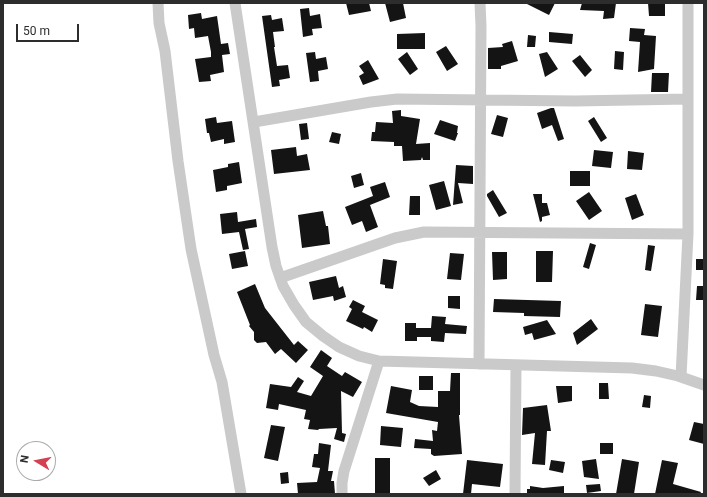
<!DOCTYPE html>
<style>
body{margin:0}
#map{position:relative;width:707px;height:497px;overflow:hidden;background:#fff;font-family:Roboto,sans-serif}
canvas{display:block}
.frame{position:absolute;inset:0;border:4px solid #2d2d2d;pointer-events:none}
.north{position:absolute;left:16px;top:441px;width:40px;height:40px;box-sizing:border-box;background:#fff;border:1px solid #ababab;border-radius:50%;rotate:280deg;font-size:11px;font-weight:700;line-height:16px;text-align:center;color:#2d2d2d}
.north::after{content:'';display:block;margin:auto;width:14px;height:18px;background:#d43f51;clip-path:polygon(50% 0,100% 100%,50% 72%,0 100%)}
.scale{position:absolute;left:16px;top:24px;width:63px;height:18px;box-sizing:border-box;border:2px solid #2d2d2d;border-top:0;padding-left:5px;font-size:12px;line-height:14px;white-space:nowrap;color:#2d2d2d;-webkit-text-stroke:3px #fff;paint-order:stroke}
</style>
<div id="map">
<canvas width="707" height="497"></canvas>
<div class="frame"></div>
<div class="north">N</div>
<div class="scale">50 m</div>
</div>
<script>
const g = document.querySelector('canvas').getContext('2d');
g.lineJoin = 'round';
function fillPath(path, color) {
  g.fillStyle = color;
  g.fill(path, 'evenodd');
}
function toPath(rows) {
  const path = new Path2D();
  for (const r of rows) {
    path.moveTo(r[0], r[1]);
    for (let i = 2; i < r.length; i += 2) path.lineTo(r[i], r[i + 1]);
  }
  return path;
}
function stroke(path, color, width, dash) {
  g.strokeStyle = color;
  g.lineWidth = width;
  g.lineCap = dash ? 'butt' : 'round';
  g.setLineDash(dash || []);
  g.stroke(path);
}
const building = toPath([
 [346,3,369,3,371,11,349,15],
 [385,3,403,3,406,18,390,22],
 [525,3,555,3,549,15],
 [582,3,616,3,614,18,603,19,604,11,580,10],
 [648,3,665,3,665,16,649,16],
 [309,8,310,16,320,14,322,28,312,29,313,35,303,37,300,9],
 [201,13,202,19,217,16,221,44,228,43,230,54,222,55,224,72,210,75,211,81,199,82,195,59,211,57,211,52,208,36,195,38,194,28,189,29,188,15],
 [271,15,272,20,282,18,284,31,273,32,275,47,274,47,277,66,288,65,290,78,279,80,280,86,272,87,262,16],
 [630,28,645,29,644,35,656,36,654,69,638,72,640,42,629,41],
 [549,32,573,34,572,44,549,42],
 [425,33,425,49,397,49,397,34],
 [528,35,536,36,535,47,527,47],
 [512,41,518,61,501,66,501,69,488,69,488,48,503,47,502,44],
 [446,46,458,64,447,71,436,52],
 [615,51,624,52,623,70,614,69],
 [315,52,316,59,326,57,328,69,318,71,319,81,310,82,306,53],
 [407,52,418,69,410,75,398,59],
 [547,52,558,69,545,77,539,54],
 [580,55,592,70,585,77,572,61],
 [368,60,379,79,363,85,359,76,364,73,359,66],
 [652,73,669,73,668,92,651,92],
 [551,108,554,108,564,139,558,141,552,125,542,129,537,113],
 [401,110,401,116,420,119,416,144,430,143,430,160,423,160,422,157,421,160,403,161,402,146,394,146,394,142,371,141,372,132,375,132,376,122,393,123,392,111],
 [497,115,508,118,503,137,491,134],
 [216,117,217,123,232,121,235,142,224,144,224,139,211,142,209,133,207,133,205,119],
 [594,117,607,138,601,142,588,121],
 [440,120,458,126,457,133,458,133,455,141,434,134],
 [307,123,309,139,301,140,299,124],
 [332,132,341,134,339,144,329,142],
 [296,147,297,156,307,154,310,170,274,174,271,150],
 [594,150,613,152,611,168,592,166],
 [628,151,644,153,642,170,627,169],
 [239,162,242,183,227,186,227,190,216,192,213,170,228,167,228,164],
 [456,165,473,166,473,184,458,183,463,203,453,205],
 [570,171,590,171,590,186,570,186],
 [361,173,364,185,354,188,351,176],
 [444,181,451,206,436,210,429,185],
 [385,182,390,197,370,205,378,227,366,232,362,221,352,225,345,207,373,196,370,187],
 [493,190,507,213,499,217,487,196,487,194],
 [589,192,602,211,589,220,576,201],
 [533,194,542,194,542,203,547,203,550,215,542,217,542,221,540,222],
 [636,194,644,215,632,220,625,198],
 [410,196,420,196,420,215,409,215],
 [323,211,326,226,328,226,330,244,302,248,298,215],
 [237,212,238,222,256,219,257,227,245,229,249,249,243,250,239,232,222,234,220,214],
 [590,243,596,245,589,269,583,267],
 [648,245,655,246,651,271,645,270],
 [245,251,248,266,232,269,229,254],
 [536,251,553,251,552,282,536,282],
 [492,252,507,252,507,279,493,280],
 [450,253,464,254,461,280,447,279],
 [383,259,397,261,393,289,385,288,385,285,380,284],
 [696,259,704,259,704,270,696,270],
 [336,276,339,288,343,286,346,297,334,301,333,296,313,300,309,282],
 [255,284,265,308,294,345,298,341,308,350,296,363,281,349,275,354,266,342,257,343,254,340,254,332,249,326,250,325,237,292],
 [697,286,704,286,704,300,696,300],
 [448,296,460,296,460,309,448,308],
 [494,299,561,301,560,317,524,316,524,313,493,312],
 [353,300,365,306,362,312,378,320,372,332,364,327,363,329,346,321,352,309,349,307],
 [645,304,662,306,658,337,641,335],
 [432,316,446,317,445,324,467,326,466,334,445,333,444,342,431,341,431,337,417,337,417,341,405,341,405,323,416,323,416,328,431,328],
 [591,319,598,329,577,345,573,333],
 [547,320,556,334,534,340,532,333,525,335,523,327],
 [321,350,332,358,327,366,342,376,345,372,362,382,353,397,341,391,342,433,346,434,344,442,334,439,337,428,319,429,318,430,308,429,310,420,304,419,306,410,279,404,278,410,266,408,270,384,291,387,298,377,304,381,297,392,311,396,323,376,310,367],
 [451,373,460,373,460,415,459,415,462,454,434,456,431,454,431,449,414,448,415,439,433,441,432,430,437,431,438,422,386,413,391,386,412,390,410,402,419,406,438,407,438,391,450,391],
 [419,376,433,376,433,390,419,390],
 [599,383,608,383,609,399,599,399],
 [556,386,572,386,572,401,558,403],
 [644,395,651,396,650,408,642,407],
 [547,405,551,431,547,431,545,465,532,464,535,433,522,435,523,408],
 [694,422,704,424,704,444,689,440],
 [271,425,285,427,278,461,264,458],
 [381,426,403,428,401,447,380,445],
 [319,443,331,445,328,471,333,471,331,481,334,481,335,494,298,494,297,483,317,482,320,468,312,467,314,454,318,454],
 [600,443,613,443,613,454,600,454],
 [375,458,390,458,390,494,375,494],
 [596,459,599,479,584,477,582,461],
 [622,459,639,462,634,494,616,494],
 [467,460,503,464,500,487,472,484,471,494,463,494],
 [551,460,565,462,563,473,549,470],
 [662,460,678,463,673,484,701,492,700,494,655,494],
 [436,470,441,479,429,486,423,478],
 [288,472,289,483,281,484,280,473],
 [600,484,601,491,587,493,586,485],
 [530,486,543,488,564,486,564,494,527,494,527,489,530,489]
]);
const minor = toPath([
 [158,3,159,23,165,51,178,161,191,249,214,355,222,382,241,494],
 [235,3,272,247,276,266,283,286,294,305,306,322,323,336,339,347,359,356,379,361,632,368,656,371,678,376,704,385],
 [254,122,371,102,397,99,575,101,688,99],
 [280,278,395,238,424,232,688,234],
 [479,364,481,26,480,3],
 [681,377,688,234,688,3],
 [342,494,342,483,344,471,379,361],
 [515,494,516,365]
]);
fillPath(building, '#141414');
stroke(minor, '#cacaca', 11);
</script>
